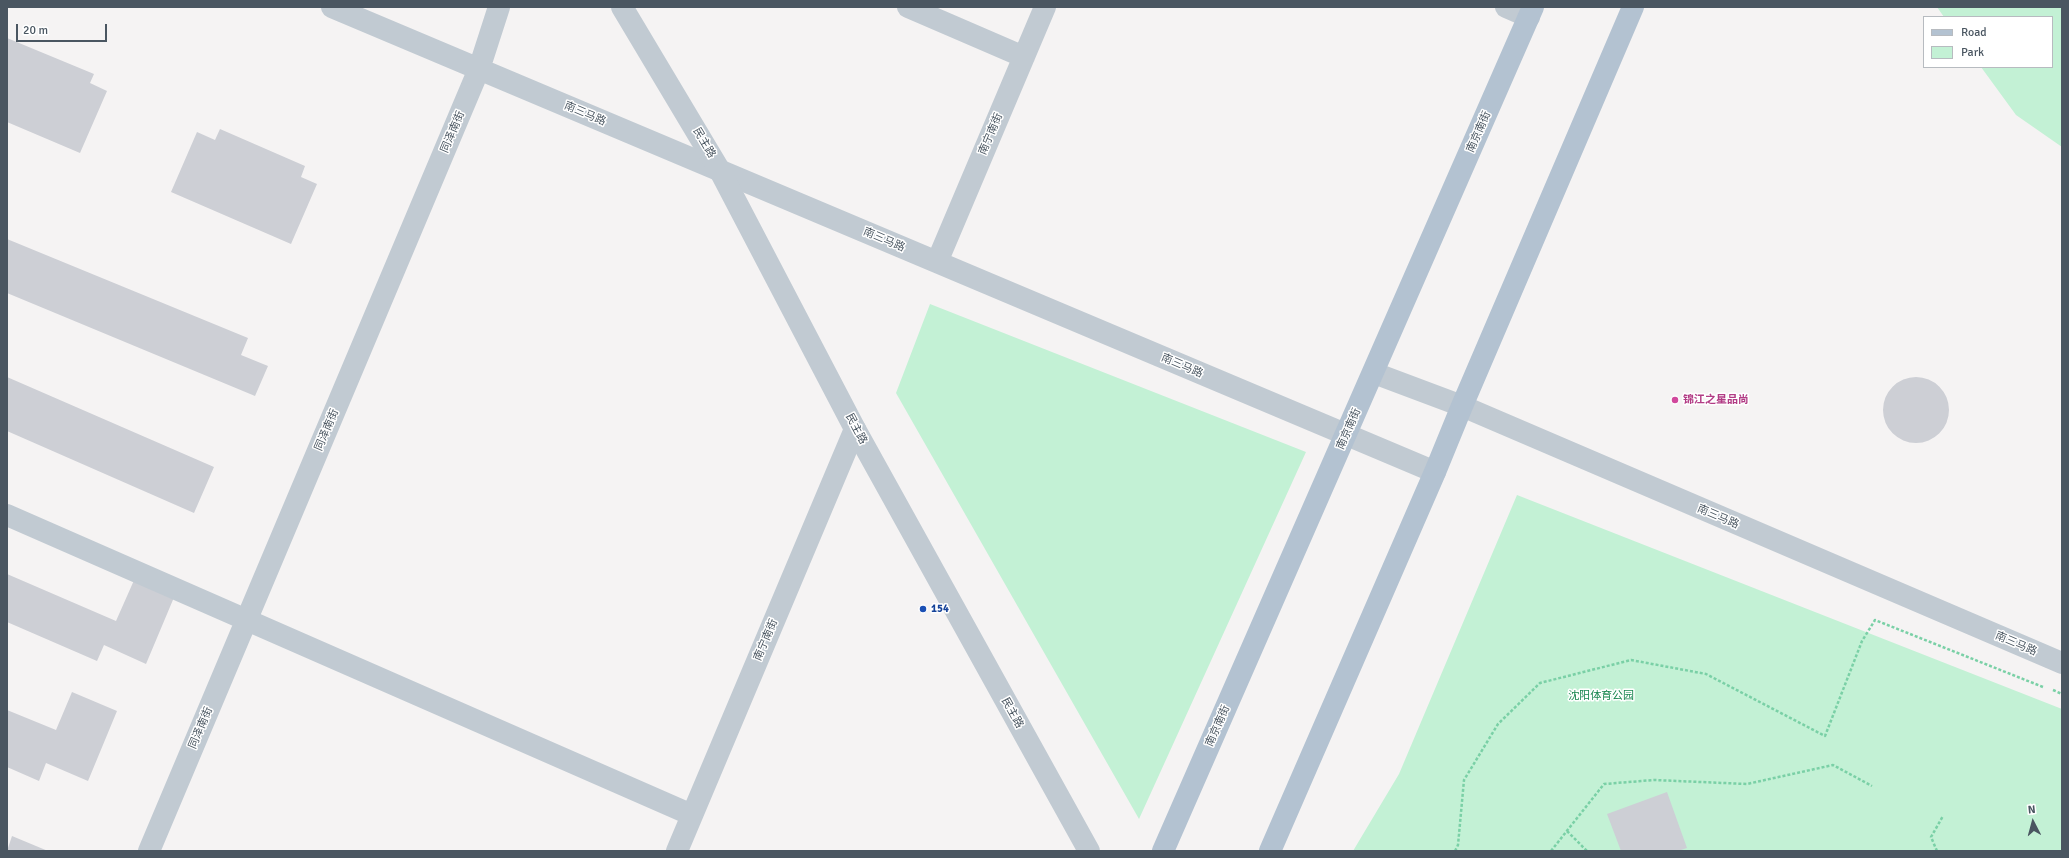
<!DOCTYPE html>
<meta charset="utf-8">
<style>
body{margin:0}
#map{position:relative;width:2069px;height:858px;overflow:hidden;background:#f5f3f3;font-family:Signika,sans-serif}
canvas{display:block}
.frame{position:absolute;inset:0;border:8px solid #4a5661;pointer-events:none}
.legend{position:absolute;left:1923px;top:16px;width:130px;height:52px;box-sizing:border-box;background:#fff;border:1px solid #b7bbc0;margin:0;padding:5px 7px;list-style:none;font-size:12px;color:#4a5661}
.legend li{display:flex;align-items:center;gap:8px;height:20px}
.legend b{width:20px;border:1px solid #b7bbc0}
.north{position:absolute;left:2013px;top:802px;width:40px;height:40px;-webkit-text-stroke:3px #fff;paint-order:stroke;rotate:354deg;font-size:11px;font-weight:700;line-height:16px;text-align:center;color:#4a5661}
.north::after{content:'';display:block;margin:auto;width:14px;height:18px;background:#4a5661;clip-path:polygon(50% 0,100% 100%,50% 72%,0 100%)}
.scale{position:absolute;left:16px;top:24px;width:91px;height:18px;box-sizing:border-box;border:2px solid #4a5661;border-top:0;padding-left:5px;font-size:12px;line-height:14px;white-space:nowrap;color:#4a5661;-webkit-text-stroke:3px #fff;paint-order:stroke}
</style>
<div id="map">
<canvas width="2069" height="858"></canvas>
<div class="frame"></div>
<ul class="legend">
<li><b style="height:5px;background:#b3c2d1"></b>Road</li>
<li><b style="height:11px;background:#c3f1d5"></b>Park</li>
</ul>
<div class="north">N</div>
<div class="scale">20 m</div>
</div>
<script>
const g = document.querySelector('canvas').getContext('2d');
g.lineJoin = 'round';
function fillPath(path, color) {
  g.fillStyle = color;
  g.fill(path, 'evenodd');
}
function toPath(rows) {
  const path = new Path2D();
  for (const r of rows) {
    if (r.length === 3) {
      path.moveTo(r[0] + r[2], r[1]);
      path.arc(r[0], r[1], r[2], 0, 2 * Math.PI);
      continue;
    }
    path.moveTo(r[0], r[1]);
    for (let i = 2; i < r.length; i += 2) path.lineTo(r[i], r[i + 1]);
  }
  return path;
}
function stroke(path, color, width, dash) {
  g.strokeStyle = color;
  g.lineWidth = width;
  g.lineCap = dash ? 'butt' : 'round';
  g.setLineDash(dash || []);
  g.stroke(path);
}
function label(font, color, halo, rows, align = 'center') {
  g.font = font + ' Signika,"Noto Sans SC",sans-serif';
  g.lineWidth = 3;
  g.setLineDash([]);
  g.textBaseline = 'middle';
  g.strokeStyle = halo;
  g.fillStyle = color;
  for (const [text, x, y, turn = 0] of rows) {
    g.save();
    g.translate(x, y);
    g.rotate((+turn || 0) * Math.PI / 180);
    g.textAlign = isNaN(turn) ? turn : align;
    if (halo) g.strokeText(text, 0, 0);
    g.fillText(text, 0, 0);
    g.restore();
  }
}
const green = toPath([
 [1937,7,2062,7,2062,147,2016,115,1981,67,2052,67,2052,17,1944,17],
 [930,304,1306,452,1139,819,896,393],
 [1517,495,2062,709,2062,851,1353,851,1399,774]
]);
const building = toPath([
 [7,38,94,74,90,83,107,91,80,153,7,122],
 [220,129,305,166,301,177,317,184,291,244,171,192,197,132,215,140],
 [7,239,248,338,241,355,268,366,255,396,7,293],
 [1916,410,33],
 [7,377,214,467,194,513,7,431],
 [7,574,116,621,135,578,175,595,146,664,104,645,97,661,7,622],
 [72,692,117,711,88,781,46,763,39,781,7,767,7,710,56,730],
 [1667,792,1687,848,1678,851,1621,851,1607,814],
 [12,836,48,851,7,851]
]);
const path = toPath([
 [2053,690,2062,694],
 [1567,831,1587,851],
 [1455,851,1458,845,1464,780,1498,724,1540,683,1631,660,1706,674,1825,736,1862,641,1875,620,2043,687],
 [1551,851,1604,784,1654,780,1747,784,1833,765,1872,786],
 [1937,851,1931,837,1943,816]
]);
const minor = toPath([
 [332,7,1435,472],
 [908,7,1024,57],
 [1506,7,1529,17],
 [937,262,1045,7],
 [1374,373,1462,406,2062,663],
 [7,515,692,815],
 [149,851,479,69,499,7],
 [677,851,855,429]
]);
const tertiary = toPath([
 [622,7,720,171,855,429,1089,851]
]);
const primary = toPath([
 [1163,851,1533,7],
 [1270,851,1435,472,1462,406,1633,7]
]);
const markers = [
 [1675,400,4,"#d1479c"],
 [923,609,4,"#1a4fb4"]
];
const streetNames = [
 ["南三马路",585,114,23],
 ["同泽南街",453,132,-67],
 ["南京南街",1479,132,-66],
 ["南宁南街",991,134,-67],
 ["民主路",704,143,59],
 ["南三马路",884,240,23],
 ["南三马路",1182,366,23],
 ["民主路",856,429,62],
 ["南京南街",1349,429,-66],
 ["同泽南街",327,430,-67],
 ["南三马路",1718,517,23],
 ["南宁南街",766,640,-67],
 ["南三马路",2016,644,23],
 ["民主路",1012,713,61],
 ["南京南街",1218,726,-66],
 ["同泽南街",201,728,-67]
];
const hotelNames = [
 ["锦江之星品尚",1683,400]
];
const transitNames = [
 ["154",931,609]
];
const parkNames = [
 ["沈阳体育公园",1601,696]
];
fillPath(green, '#c3f1d5');
fillPath(building, '#cdcfd5');
stroke(path, '#7ad0a6', 2.5, [3, 2]);
stroke(minor, '#c1cad2', 22);
stroke(tertiary, '#c1cad2', 22);
stroke(primary, '#b3c2d1', 22);
for (const [x, y, r, color] of markers) {
  const dot = new Path2D();
  dot.arc(x, y, r, 0, 2 * Math.PI);
  g.fillStyle = color;
  g.fill(dot);
  stroke(dot, '#fff', 1.5);
}
label('11px', '#4a5661', '#fff', streetNames);
label('bold 11px', '#b23c85', '#fff', hotelNames, 'left');
label('bold 11px', '#164399', '#fff', transitNames, 'left');
label('11px', '#17864f', '#fff', parkNames);
</script>
